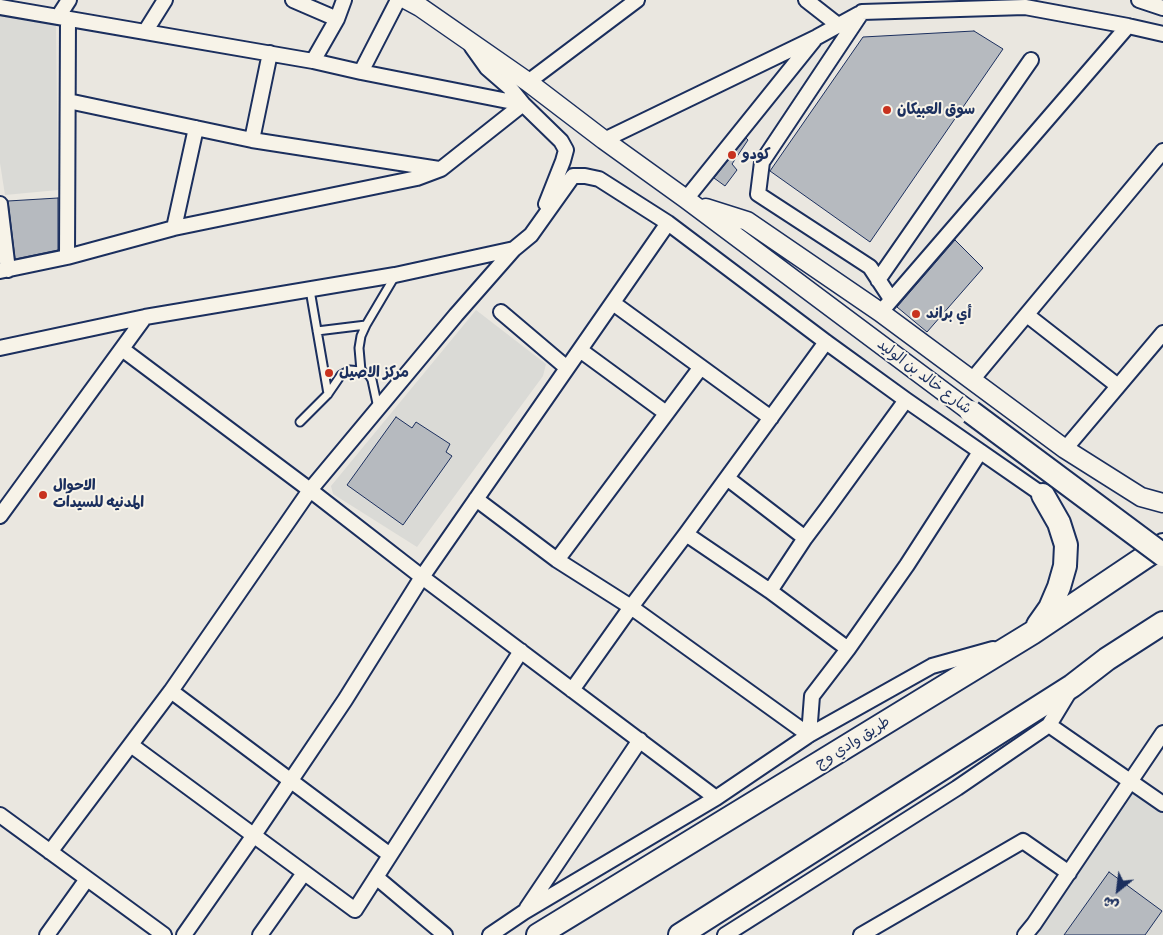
<!DOCTYPE html>
<meta charset="utf-8">
<style>
body{margin:0}
#map{position:relative;width:1163px;height:935px;overflow:hidden;background:#eae7e0;font-family:Pangolin,"Playpen Sans Arabic",sans-serif}
canvas{display:block}
.north{position:absolute;left:1093px;top:865px;width:50px;height:50px;-webkit-text-stroke:4px #f7f3e8;paint-order:stroke;rotate:209deg;font-size:14px;font-weight:700;line-height:20px;text-align:center;color:#1b2f5e}
.north::after{content:'';display:block;margin:auto;width:18px;height:22px;background:#1b2f5e;clip-path:polygon(50% 0,100% 100%,50% 72%,0 100%)}
</style>
<div id="map">
<canvas width="1163" height="935"></canvas>
<div class="north">ش</div>
</div>
<script>
const g = document.querySelector('canvas').getContext('2d');
g.lineJoin = 'round';
function fillPath(path, color) {
  g.fillStyle = color;
  g.fill(path, 'evenodd');
}
function toPath(rows) {
  const path = new Path2D();
  for (const r of rows) {
    path.moveTo(r[0], r[1]);
    for (let i = 2; i < r.length; i += 2) path.lineTo(r[i], r[i + 1]);
  }
  return path;
}
function stroke(path, color, width, dash) {
  g.strokeStyle = color;
  g.lineWidth = width;
  g.lineCap = dash ? 'butt' : 'round';
  g.setLineDash(dash || []);
  g.stroke(path);
}
function label(font, color, halo, rows, align = 'center') {
  g.font = font + ' Pangolin,"Playpen Sans Arabic",sans-serif';
  g.lineWidth = 4;
  g.setLineDash([]);
  g.textBaseline = 'middle';
  g.strokeStyle = halo;
  g.fillStyle = color;
  for (const [text, x, y, turn = 0] of rows) {
    g.save();
    g.translate(x, y);
    g.rotate((+turn || 0) * Math.PI / 180);
    g.textAlign = isNaN(turn) ? turn : align;
    if (halo) g.strokeText(text, 0, 0);
    g.fillText(text, 0, 0);
    g.restore();
  }
}
const built = toPath([
 [0,13,56,21,58,190,5,195,0,163],
 [476,310,546,364,543,376,417,547,333,494,331,486],
 [1132,790,1163,812,1163,934,1162,935,1029,935]
]);
const building = toPath([
 [974,31,1003,49,870,242,770,171,863,37,974,31],
 [746,138,748,140,732,164,737,170,725,186,714,178,746,138],
 [58,198,58,250,15,259,8,201,58,198],
 [955,240,983,268,927,332,897,307,955,240],
 [396,417,412,428,416,422,450,444,446,452,452,456,403,525,347,485,396,417],
 [1109,872,1162,911,1145,935,1064,935,1109,872]
]);
const service = toPath([
 [310,290,328,394],
 [317,331,366,325],
 [361,371,359,348,361,336,366,325,395,276],
 [300,422,328,394,341,375,350,370,361,371,369,375,372,380,378,408]
]);
const minor = toPath([
 [293,0,337,19],
 [806,0,838,25],
 [1139,0,1163,8],
 [0,7,313,61,361,72,523,104],
 [58,17,69,0],
 [145,32,165,0],
 [472,47,487,68,510,88,523,104,561,141,566,150,563,161,546,204],
 [313,61,337,19,344,0],
 [361,72,398,0],
 [528,82,637,0],
 [68,101,252,140,439,169],
 [252,140,270,53],
 [604,140,817,37,859,14],
 [686,199,814,40],
 [0,204,8,270],
 [174,228,196,128],
 [67,257,68,19],
 [0,271,67,257,174,228,417,178,441,169,523,104],
 [878,280,1031,60],
 [891,299,870,267,758,194,762,162,862,12,1025,7,1128,26,1163,34],
 [613,303,771,418],
 [886,306,1128,26],
 [501,312,567,368],
 [1027,315,1118,386],
 [0,348,145,317,395,275,514,249],
 [122,349,310,490,422,577,716,798],
 [580,350,666,413],
 [972,380,1163,151],
 [1065,449,1163,333],
 [727,478,805,538],
 [476,499,557,560,631,607,809,735,812,696,848,649,907,565,980,452],
 [0,516,145,317],
 [686,534,770,591,848,649],
 [557,560,701,367],
 [770,591,805,538,826,510,906,400],
 [572,690,631,607,686,534,826,342],
 [171,691,390,855],
 [1049,725,1163,804],
 [131,745,355,910,521,651],
 [0,815,164,935],
 [50,852,171,691,310,490,456,315,514,249,531,235,573,176,585,176,599,179,668,223,826,342,906,400,1043,495],
 [376,877,445,935],
 [527,908,640,740],
 [47,935,87,879],
 [184,935,254,835,345,700,422,577,668,223],
 [260,935,304,873],
 [490,935,524,912,716,798,809,735,932,666,993,649],
 [725,935,957,788,1049,725,1069,692],
 [861,935,1023,841,1069,873],
 [1025,935,1034,924,1163,733]
]);
const tertiary = toPath([
 [407,0,420,7,528,82,604,140,686,199,971,412],
 [706,208,747,221,880,312,1065,449,1141,497,1163,503]
]);
const primary = toPath([
 [1038,625,1050,608,1059,587,1065,566,1066,545,1059,523,1043,495],
 [538,935,1032,633,1163,545],
 [680,935,1072,686,1107,659,1163,623]
]);
const primaryBridge = toPath([
 [971,412,1163,555]
]);
const markers = [
 [887,110,5,"#c8321e"],
 [732,155,5,"#c8321e"],
 [916,314,5,"#c8321e"],
 [329,373,5,"#c8321e"],
 [43,495,5,"#c8321e"]
];
const poiNames = [
 ["سوق العبيكان",897,110],
 ["كودو",742,155],
 ["أي براند",926,314],
 ["مركز الاصيل",339,373],
 ["الاحوال",53,486],
 ["المدنيه للسيدات",53,503]
];
const streetNames = [
 ["شارع خالد بن الوليد",924,377,37],
 ["طريق وادي وج",853,743,-32]
];
fillPath(built, '#dadad6');
fillPath(building, '#b6babf');
stroke(building, '#1b2f5e', 1);
stroke(service, '#1b2f5e', 11);
stroke(minor, '#1b2f5e', 18);
stroke(tertiary, '#1b2f5e', 21);
stroke(primary, '#1b2f5e', 26);
stroke(service, '#f7f3e8', 7);
stroke(minor, '#f7f3e8', 14);
stroke(tertiary, '#f7f3e8', 18);
stroke(primary, '#f7f3e8', 22);
stroke(primaryBridge, '#1b2f5e', 26, []);
stroke(primaryBridge, '#f7f3e8', 22);
for (const [x, y, r, color] of markers) {
  const dot = new Path2D();
  dot.arc(x, y, r, 0, 2 * Math.PI);
  g.fillStyle = color;
  g.fill(dot);
  stroke(dot, '#f7f3e8', 2);
}
label('bold 15px', '#1b2f5e', '#f7f3e8', poiNames, 'left');
label('15px', '#1b2f5e', '#f7f3e8', streetNames);
</script>
